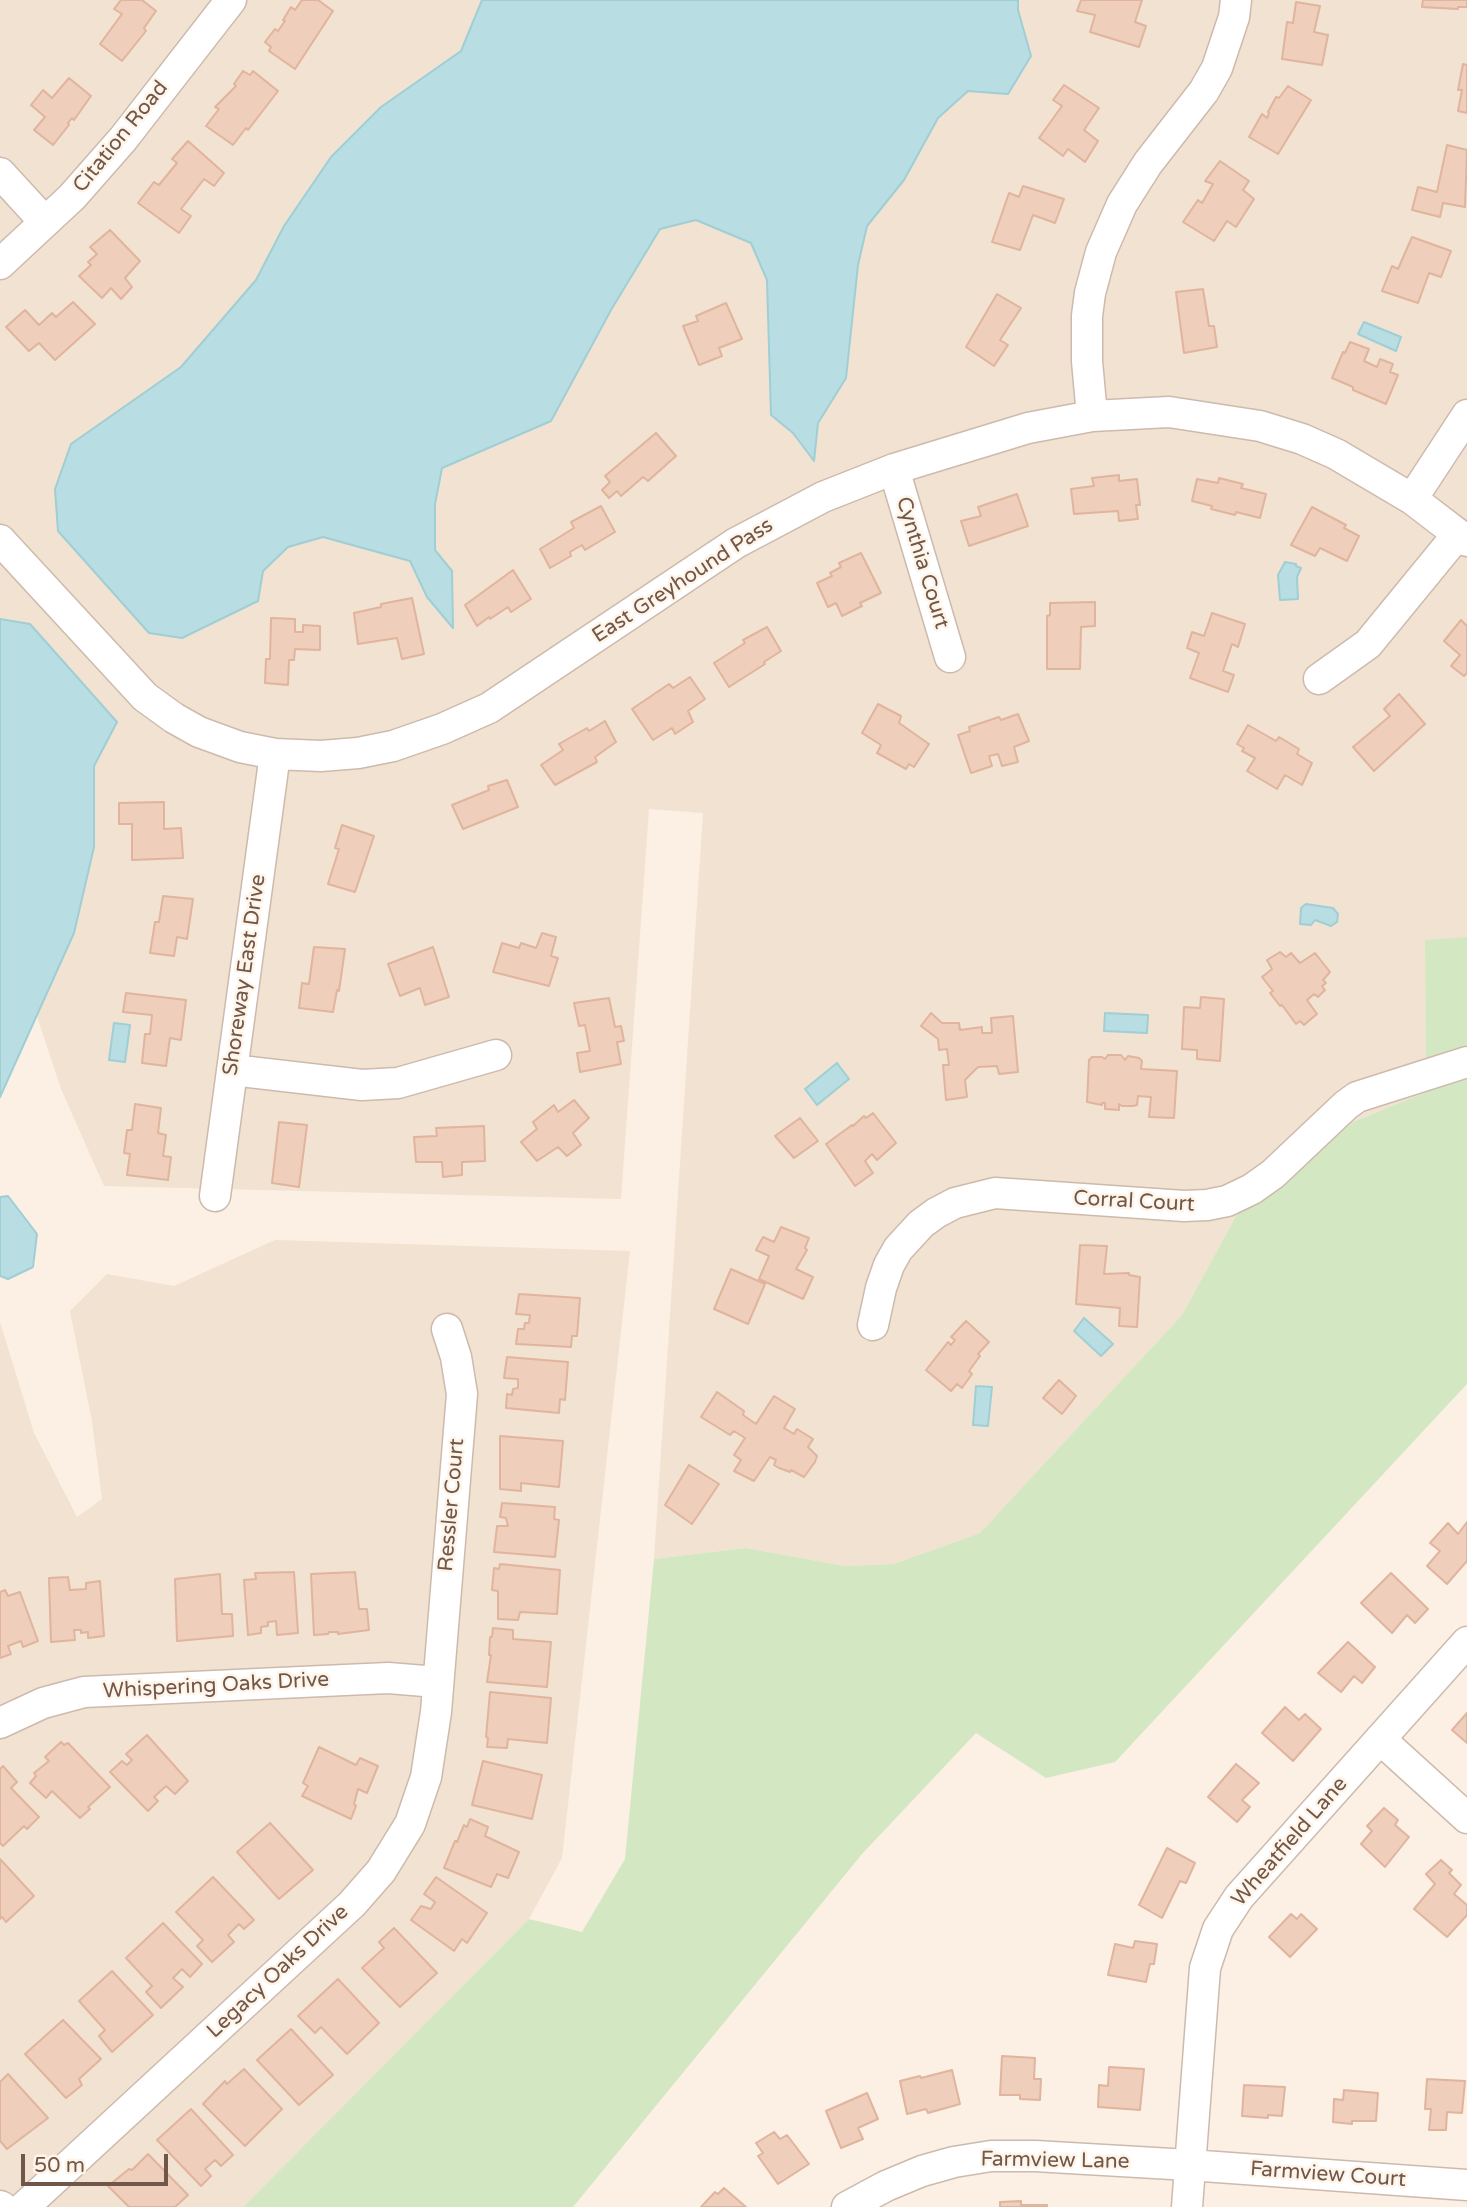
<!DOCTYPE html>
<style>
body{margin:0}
#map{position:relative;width:1467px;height:2207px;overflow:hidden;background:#fbf0e3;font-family:"Varela Round",sans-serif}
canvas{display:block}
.scale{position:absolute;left:21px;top:2154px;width:147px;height:32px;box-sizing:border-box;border:4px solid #71564a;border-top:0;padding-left:9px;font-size:21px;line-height:24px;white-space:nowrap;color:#71564a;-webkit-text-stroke:5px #fef4e8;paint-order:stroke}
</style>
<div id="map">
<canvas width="1467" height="2207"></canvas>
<div class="scale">50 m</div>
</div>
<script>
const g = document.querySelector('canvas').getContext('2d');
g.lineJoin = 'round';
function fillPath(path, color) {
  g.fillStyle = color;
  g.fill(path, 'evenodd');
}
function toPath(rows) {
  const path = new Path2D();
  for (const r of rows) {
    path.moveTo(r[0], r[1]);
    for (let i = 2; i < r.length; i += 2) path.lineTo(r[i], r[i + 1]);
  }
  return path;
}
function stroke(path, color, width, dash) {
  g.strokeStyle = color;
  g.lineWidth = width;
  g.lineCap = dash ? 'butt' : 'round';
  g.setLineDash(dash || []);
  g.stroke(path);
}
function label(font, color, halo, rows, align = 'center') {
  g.font = font + ' "Varela Round",sans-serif';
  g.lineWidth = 5;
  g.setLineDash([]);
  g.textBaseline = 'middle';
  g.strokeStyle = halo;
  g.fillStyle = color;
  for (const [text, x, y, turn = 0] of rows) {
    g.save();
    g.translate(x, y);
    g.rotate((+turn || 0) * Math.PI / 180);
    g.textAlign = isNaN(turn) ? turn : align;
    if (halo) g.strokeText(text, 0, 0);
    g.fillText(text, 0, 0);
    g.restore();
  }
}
const residential = toPath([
 [0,0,1467,0,1467,937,1425,941,1426,1092,1353,1122,1240,1209,1182,1315,980,1533,894,1564,845,1566,746,1548,654,1559,703,813,649,809,621,1199,104,1186,61,1089,37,1016,74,933,94,847,94,766,117,722,30,625,0,619],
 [275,1240,630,1251,562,1858,529,1919,243,2207,0,2207,0,1322,34,1433,77,1517,102,1499,92,1421,70,1311,107,1274,174,1286]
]);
const green = toPath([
 [1467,937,1467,1384,1115,1762,1046,1778,976,1733,862,1854,573,2207,243,2207,529,1919,582,1932,625,1859,654,1559,746,1548,845,1566,894,1564,980,1533,1182,1315,1240,1209,1353,1122,1426,1092,1425,940]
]);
const water = toPath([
 [482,0,1018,0,1018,10,1031,56,1008,94,968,91,938,118,904,180,867,226,858,265,846,378,818,423,814,461,793,433,771,415,767,280,751,243,696,220,660,229,611,310,551,421,442,468,435,504,435,550,452,571,453,628,427,597,410,561,323,537,288,547,263,571,258,601,182,638,149,633,58,531,55,489,71,444,181,367,256,280,284,226,331,157,381,107,461,51,482,0],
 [1364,322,1401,337,1396,351,1358,334,1364,322],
 [1285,562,1296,564,1296,566,1301,568,1297,577,1298,599,1280,600,1278,575,1285,562],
 [0,619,30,624,117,722,94,766,94,847,74,933,0,1097,0,619],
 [1306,904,1333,908,1338,914,1337,922,1331,926,1315,920,1311,925,1300,924,1301,908,1306,904],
 [1105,1013,1148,1015,1147,1033,1104,1031,1105,1013],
 [114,1023,130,1025,125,1062,109,1060,114,1023],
 [837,1063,849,1079,817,1105,805,1089,837,1063],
 [8,1196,37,1234,33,1267,8,1279,0,1276,0,1197,8,1196],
 [1084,1318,1113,1344,1101,1356,1074,1331,1084,1318],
 [976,1386,992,1387,988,1426,973,1425,976,1386]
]);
const building = toPath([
 [121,0,142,0,156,11,144,28,146,31,122,61,100,44,122,14,114,9,121,0],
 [302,0,318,0,333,11,295,69,269,51,271,47,265,42,275,29,278,31,285,21,283,20,291,7,295,10,302,0],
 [1081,0,1142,0,1135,22,1146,26,1139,47,1090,32,1095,15,1077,11,1081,0],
 [1423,0,1467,0,1467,7,1458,7,1458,9,1422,7,1423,0],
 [1296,2,1320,6,1314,32,1328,35,1322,65,1282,59,1287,22,1293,23,1296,2],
 [1463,64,1467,65,1467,113,1458,111,1462,90,1458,90,1463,64],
 [243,71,250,75,253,71,278,91,248,130,246,128,233,145,206,126,219,109,215,107,236,86,234,84,243,71],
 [69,78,91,96,74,120,72,118,68,123,69,125,53,145,34,130,45,117,31,105,43,90,52,98,69,78],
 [1064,85,1099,108,1084,130,1098,141,1085,162,1068,149,1063,156,1039,138,1062,106,1053,100,1064,85],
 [1288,86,1311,100,1278,154,1249,137,1262,114,1267,118,1269,113,1268,112,1276,97,1279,98,1288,86],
 [188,141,224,173,214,186,204,179,181,209,191,216,179,233,138,203,154,182,159,185,177,163,172,159,188,141],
 [1447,145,1467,150,1465,207,1443,203,1440,217,1412,210,1418,187,1437,192,1447,145],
 [1220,161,1249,181,1243,190,1254,199,1236,227,1227,221,1214,241,1183,222,1198,200,1202,203,1213,184,1205,181,1220,161],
 [1023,186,1064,199,1055,223,1033,215,1020,250,992,242,1009,193,1019,197,1023,186],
 [110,230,140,261,125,278,132,287,121,299,111,288,102,298,79,276,91,265,88,262,97,254,90,247,110,230],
 [1412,237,1451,251,1441,277,1429,273,1418,303,1382,291,1392,266,1398,269,1412,237],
 [1203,289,1209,326,1214,326,1217,347,1184,353,1176,292,1203,289],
 [997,294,1021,308,1000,340,1008,345,994,366,966,347,997,294],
 [73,302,95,324,55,360,39,343,29,351,6,327,25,310,39,325,52,313,56,317,73,302],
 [726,303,742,339,719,348,722,356,699,365,683,326,698,321,696,316,726,303],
 [1350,342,1369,349,1364,361,1377,367,1380,359,1393,364,1390,372,1398,375,1386,404,1353,390,1353,387,1332,378,1343,352,1345,353,1350,342],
 [656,433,676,456,648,481,643,477,621,496,617,491,609,498,602,490,610,482,605,476,656,433],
 [1119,475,1119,481,1137,479,1140,505,1136,505,1138,519,1119,521,1118,511,1074,514,1071,489,1094,486,1092,478,1119,475],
 [1219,478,1243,484,1241,488,1266,494,1260,518,1236,512,1235,515,1211,509,1212,506,1192,501,1197,479,1218,483,1219,478],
 [1017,494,1028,526,969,546,961,521,981,516,978,507,1017,494],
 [601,506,615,532,585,550,582,545,570,552,571,556,550,568,540,549,574,528,571,522,601,506],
 [1312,507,1346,525,1344,528,1359,536,1347,561,1320,548,1315,556,1291,545,1312,507],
 [861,553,881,593,860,603,862,606,842,616,836,603,828,607,817,583,832,576,830,573,841,567,839,563,861,553],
 [513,570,531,599,511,612,508,607,490,619,489,617,477,626,465,605,513,570],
 [412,598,424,654,402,659,397,638,358,644,354,613,381,607,381,604,412,598],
 [1095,602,1095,626,1081,627,1080,669,1047,669,1047,616,1050,615,1050,603,1095,602],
 [1212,613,1245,624,1238,647,1232,644,1223,671,1234,675,1228,692,1190,678,1199,653,1187,648,1192,632,1204,636,1212,613],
 [271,618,295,619,295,632,303,632,303,625,320,626,320,650,295,649,294,660,289,660,288,685,265,683,266,659,270,659,271,618],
 [1461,620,1467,626,1467,673,1464,676,1451,666,1460,655,1444,641,1461,620],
 [767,627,781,651,764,662,765,664,729,687,714,663,745,643,743,640,767,627],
 [690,677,705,699,688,711,693,722,675,734,672,728,653,740,632,709,669,684,673,688,690,677],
 [1399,694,1425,724,1374,771,1353,747,1390,716,1384,709,1399,694],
 [878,704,901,716,899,723,929,744,914,767,909,764,906,769,877,753,881,745,862,733,878,704],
 [1018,714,1029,741,1014,747,1018,762,1002,766,998,754,989,756,992,766,971,773,958,735,970,731,969,727,999,717,1001,720,1018,714],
 [605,721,616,742,595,757,597,762,555,785,541,765,563,750,559,744,587,728,589,731,605,721],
 [1248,725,1276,741,1279,737,1299,749,1297,754,1312,763,1302,785,1285,775,1277,789,1247,771,1255,758,1242,751,1244,748,1237,744,1248,725],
 [507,780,518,807,463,829,452,805,489,790,488,786,507,780],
 [164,802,164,829,181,828,183,858,132,860,132,824,119,824,119,803,164,802],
 [342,825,374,836,355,892,328,884,339,849,335,848,342,825],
 [163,896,193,899,187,939,177,937,174,956,150,953,155,922,159,922,163,896],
 [542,933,556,937,551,956,558,958,549,986,493,972,502,943,519,948,521,943,536,948,542,933],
 [314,947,345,949,339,991,337,990,333,1012,299,1008,302,983,309,984,314,947],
 [433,947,449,997,425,1005,420,988,400,996,388,964,433,947],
 [1280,952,1286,957,1291,953,1300,963,1315,953,1330,972,1323,980,1326,983,1322,986,1325,990,1318,997,1314,994,1307,1000,1317,1014,1304,1025,1300,1021,1296,1024,1282,1005,1280,1006,1270,993,1273,991,1262,977,1272,969,1267,960,1280,952],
 [126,993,186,1000,181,1040,170,1038,166,1066,142,1063,145,1034,150,1034,152,1015,123,1012,126,993],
 [1201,997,1224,999,1220,1061,1197,1059,1197,1050,1182,1049,1184,1007,1200,1008,1201,997],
 [609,998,615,1027,621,1026,624,1041,617,1042,621,1064,580,1072,577,1053,590,1051,585,1025,579,1026,574,1003,609,998],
 [931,1013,942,1023,959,1023,960,1030,982,1027,982,1033,992,1033,991,1018,1013,1016,1018,1072,999,1074,997,1066,978,1067,965,1080,967,1097,946,1100,943,1065,949,1065,947,1049,939,1050,938,1039,921,1026,931,1013],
 [1108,1055,1121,1055,1125,1060,1128,1056,1139,1058,1142,1061,1141,1069,1177,1071,1174,1118,1149,1117,1151,1097,1138,1096,1137,1105,1133,1106,1122,1106,1119,1104,1119,1110,1105,1109,1105,1103,1102,1103,1102,1105,1087,1102,1089,1060,1092,1057,1102,1057,1105,1059,1108,1055],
 [574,1100,589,1118,573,1133,581,1145,567,1156,558,1147,537,1161,521,1142,537,1129,533,1122,554,1105,558,1112,574,1100],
 [135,1104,161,1108,158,1133,166,1135,163,1156,171,1157,168,1180,127,1175,130,1154,124,1153,127,1130,132,1130,135,1104],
 [873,1113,896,1143,877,1160,872,1154,865,1161,873,1173,855,1186,826,1144,852,1125,853,1126,864,1116,866,1118,873,1113],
 [800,1118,818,1141,794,1158,775,1136,800,1118],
 [279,1122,307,1125,299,1187,272,1183,279,1122],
 [484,1126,485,1161,462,1162,462,1175,443,1177,442,1162,416,1162,414,1137,437,1136,436,1128,484,1126],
 [781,1227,809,1238,805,1248,807,1250,796,1269,813,1277,803,1299,759,1279,769,1256,756,1250,763,1237,774,1242,781,1227],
 [1080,1245,1107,1246,1104,1274,1129,1273,1129,1275,1140,1277,1137,1327,1119,1326,1120,1308,1076,1304,1080,1245],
 [731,1269,765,1284,748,1324,714,1309,731,1269],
 [519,1294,580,1298,577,1336,572,1336,571,1347,516,1344,518,1329,524,1329,525,1323,529,1323,530,1315,516,1314,519,1294],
 [966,1321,989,1342,978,1354,980,1356,969,1371,972,1374,962,1388,957,1384,951,1391,926,1370,948,1342,951,1345,955,1340,951,1337,966,1321],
 [507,1357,568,1362,565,1400,560,1399,559,1413,506,1408,507,1394,512,1395,513,1389,518,1388,518,1379,504,1378,507,1357],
 [1059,1380,1076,1396,1062,1414,1043,1398,1059,1380],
 [717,1392,744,1411,743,1415,756,1424,774,1396,795,1409,784,1428,794,1434,797,1429,813,1439,808,1447,817,1456,815,1462,804,1477,791,1470,790,1472,779,1468,774,1465,776,1460,770,1457,754,1481,734,1471,741,1460,734,1455,745,1438,734,1431,730,1435,701,1417,717,1392],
 [500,1436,563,1441,559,1487,521,1483,521,1491,500,1489,500,1436],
 [689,1465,719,1484,692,1524,665,1505,689,1465],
 [502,1503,555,1507,554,1519,559,1520,555,1557,494,1552,497,1526,508,1526,506,1518,500,1517,502,1503],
 [1467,1522,1467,1561,1447,1584,1427,1566,1440,1551,1430,1543,1448,1523,1458,1534,1467,1522],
 [500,1564,560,1570,557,1614,520,1612,518,1620,498,1619,498,1591,492,1590,494,1568,499,1569,500,1564],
 [294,1572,298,1633,277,1635,276,1621,268,1622,268,1626,261,1627,261,1633,248,1635,244,1580,256,1579,255,1573,294,1572],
 [355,1572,359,1609,367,1609,369,1630,338,1634,338,1632,329,1632,328,1634,314,1635,311,1574,355,1572],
 [1391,1573,1428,1609,1415,1623,1407,1615,1392,1633,1361,1603,1391,1573],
 [220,1574,222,1614,232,1614,233,1636,177,1641,175,1579,220,1574],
 [68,1577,70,1590,86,1589,86,1583,100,1581,104,1636,88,1638,88,1632,81,1633,81,1630,74,1630,75,1640,51,1642,49,1578,68,1577],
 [5,1590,8,1596,20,1592,38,1641,23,1647,21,1641,8,1646,11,1654,0,1658,0,1592,5,1590],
 [493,1628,513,1630,513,1639,551,1642,547,1687,487,1682,491,1655,489,1655,490,1637,492,1637,493,1628],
 [1348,1642,1375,1667,1362,1683,1354,1676,1341,1692,1318,1673,1348,1642],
 [490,1692,551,1698,547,1743,508,1739,507,1748,487,1747,488,1738,486,1737,490,1692],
 [1285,1707,1299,1720,1305,1714,1321,1729,1293,1761,1262,1733,1285,1707],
 [1467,1713,1467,1743,1452,1730,1467,1713],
 [147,1735,188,1781,175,1794,166,1786,154,1797,158,1801,148,1811,110,1772,122,1761,127,1765,132,1760,126,1754,147,1735],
 [61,1742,64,1745,68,1743,110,1787,88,1807,90,1809,80,1818,52,1791,46,1798,30,1783,36,1776,34,1773,49,1761,45,1757,61,1742],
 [319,1747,356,1765,360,1758,378,1766,367,1793,358,1789,354,1804,356,1806,351,1819,302,1796,308,1786,303,1783,319,1747],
 [483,1761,542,1775,532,1819,472,1805,483,1761],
 [1236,1764,1259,1783,1242,1800,1250,1807,1237,1822,1208,1797,1236,1764],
 [3,1766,17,1782,11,1788,39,1817,27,1829,24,1826,3,1846,0,1843,0,1769,3,1766],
 [1384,1808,1398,1820,1395,1825,1409,1837,1385,1867,1361,1844,1372,1831,1367,1826,1384,1808],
 [470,1819,488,1827,485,1836,519,1852,508,1878,497,1874,491,1887,444,1868,455,1841,457,1842,464,1825,467,1827,470,1819],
 [270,1823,313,1870,279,1899,237,1852,270,1823],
 [1167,1848,1195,1863,1186,1883,1180,1881,1162,1918,1139,1905,1167,1848],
 [0,1859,34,1896,6,1922,2,1917,0,1919,0,1859],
 [1441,1860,1452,1870,1449,1873,1461,1885,1454,1894,1467,1905,1467,1915,1447,1937,1414,1909,1435,1884,1426,1874,1441,1860],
 [213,1877,254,1920,244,1929,239,1924,228,1935,234,1942,212,1962,197,1946,203,1940,176,1912,213,1877],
 [436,1877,487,1913,467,1943,462,1939,454,1951,411,1920,421,1906,431,1909,435,1902,424,1894,436,1877],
 [1291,1914,1297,1919,1301,1914,1317,1929,1290,1957,1269,1937,1291,1914],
 [163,1923,202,1964,190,1977,182,1969,173,1978,183,1987,161,2008,146,1992,152,1986,126,1958,163,1923],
 [394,1928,437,1973,400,2007,362,1968,384,1948,379,1942,394,1928],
 [1135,1941,1157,1944,1154,1964,1150,1964,1146,1982,1108,1975,1115,1944,1133,1948,1135,1941],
 [112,1971,153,2015,112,2052,99,2036,105,2030,79,2001,112,1971],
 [338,1979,379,2023,347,2054,321,2027,315,2033,298,2016,338,1979],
 [63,2020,101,2059,79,2079,82,2085,66,2098,25,2054,63,2020],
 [291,2029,333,2075,299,2105,257,2060,291,2029],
 [1002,2056,1035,2058,1034,2079,1041,2079,1040,2100,1020,2099,1020,2095,1000,2095,1002,2056],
 [1109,2067,1144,2069,1140,2110,1098,2107,1099,2085,1108,2086,1109,2067],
 [244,2069,282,2109,245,2146,203,2104,225,2081,227,2084,244,2069],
 [952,2070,960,2104,928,2113,926,2109,907,2114,900,2081,920,2076,921,2078,952,2070],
 [8,2074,48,2118,7,2149,0,2141,0,2082,8,2074],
 [1427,2079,1465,2081,1462,2113,1447,2112,1446,2130,1429,2130,1431,2109,1425,2109,1427,2079],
 [1244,2085,1285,2087,1282,2116,1268,2115,1268,2118,1242,2116,1244,2085],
 [1344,2090,1378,2093,1376,2121,1352,2121,1352,2124,1333,2122,1334,2099,1343,2100,1344,2090],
 [867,2093,878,2119,858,2128,863,2139,841,2148,826,2111,867,2093],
 [191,2109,233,2155,221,2166,215,2160,205,2169,211,2176,201,2186,157,2140,191,2109],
 [774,2132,780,2139,787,2135,809,2164,778,2184,758,2156,763,2153,756,2143,774,2132],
 [148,2154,188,2195,175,2207,129,2207,108,2186,129,2169,132,2170,148,2154],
 [724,2188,746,2207,701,2207,715,2192,718,2194,724,2188],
 [1021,2201,1021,2205,1047,2205,1047,2207,1000,2207,1000,2202,1021,2201]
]);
const minor = toPath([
 [0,173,45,222],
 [0,264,72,197,123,139,231,0],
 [1092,416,1087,361,1087,316,1090,293,1101,252,1122,204,1148,163,1204,91,1217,68,1234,17,1236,0],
 [894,469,950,657],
 [1412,499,1467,415],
 [0,540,145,697,174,718,199,732,240,747,275,754,321,756,358,753,393,746,442,729,489,708,736,543,823,497,894,469,1028,428,1092,416,1169,412,1260,426,1302,439,1336,454,1412,499,1467,541],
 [1319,679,1368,644,1458,534],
 [232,1070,362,1085,398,1083,496,1055],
 [215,1196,275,754],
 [873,1325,881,1288,889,1265,898,1249,921,1224,936,1213,955,1203,995,1193,1184,1206,1207,1205,1227,1201,1252,1189,1273,1174,1346,1105,1357,1097,1467,1062],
 [0,1723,43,1703,84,1692,388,1678,437,1682],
 [1380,1739,1467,1818],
 [0,2206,2,2207],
 [24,2207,352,1904,381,1871,410,1824,426,1777,436,1712,462,1394,456,1357,447,1329],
 [847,2207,886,2186,922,2171,954,2162,991,2156,1035,2156,1189,2165,1467,2185],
 [1187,2207,1205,1968,1218,1929,1239,1897,1467,1642]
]);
const streetNames = [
 ["Citation Road",121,137,-51],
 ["Cynthia Court",922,563,73],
 ["East Greyhound Pass",683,581,-33],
 ["Shoreway East Drive",245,975,-82],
 ["Corral Court",1134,1202,3],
 ["Ressler Court",452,1505,-85],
 ["Whispering Oaks Drive",216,1686,-3],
 ["Wheatfield Lane",1290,1842,-49],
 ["Legacy Oaks Drive",278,1972,-43],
 ["Farmview Lane",1055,2161,1],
 ["Farmview Court",1328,2175,4]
];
fillPath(residential, '#f2e2d1');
fillPath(green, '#d3e7c2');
fillPath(water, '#b8dee3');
stroke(water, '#9fced4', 2);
fillPath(building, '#efcebc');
stroke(building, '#e0b49d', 2);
stroke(minor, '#cdbaad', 33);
stroke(minor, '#fff', 30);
label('21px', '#71564a', '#fef4e8', streetNames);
</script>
